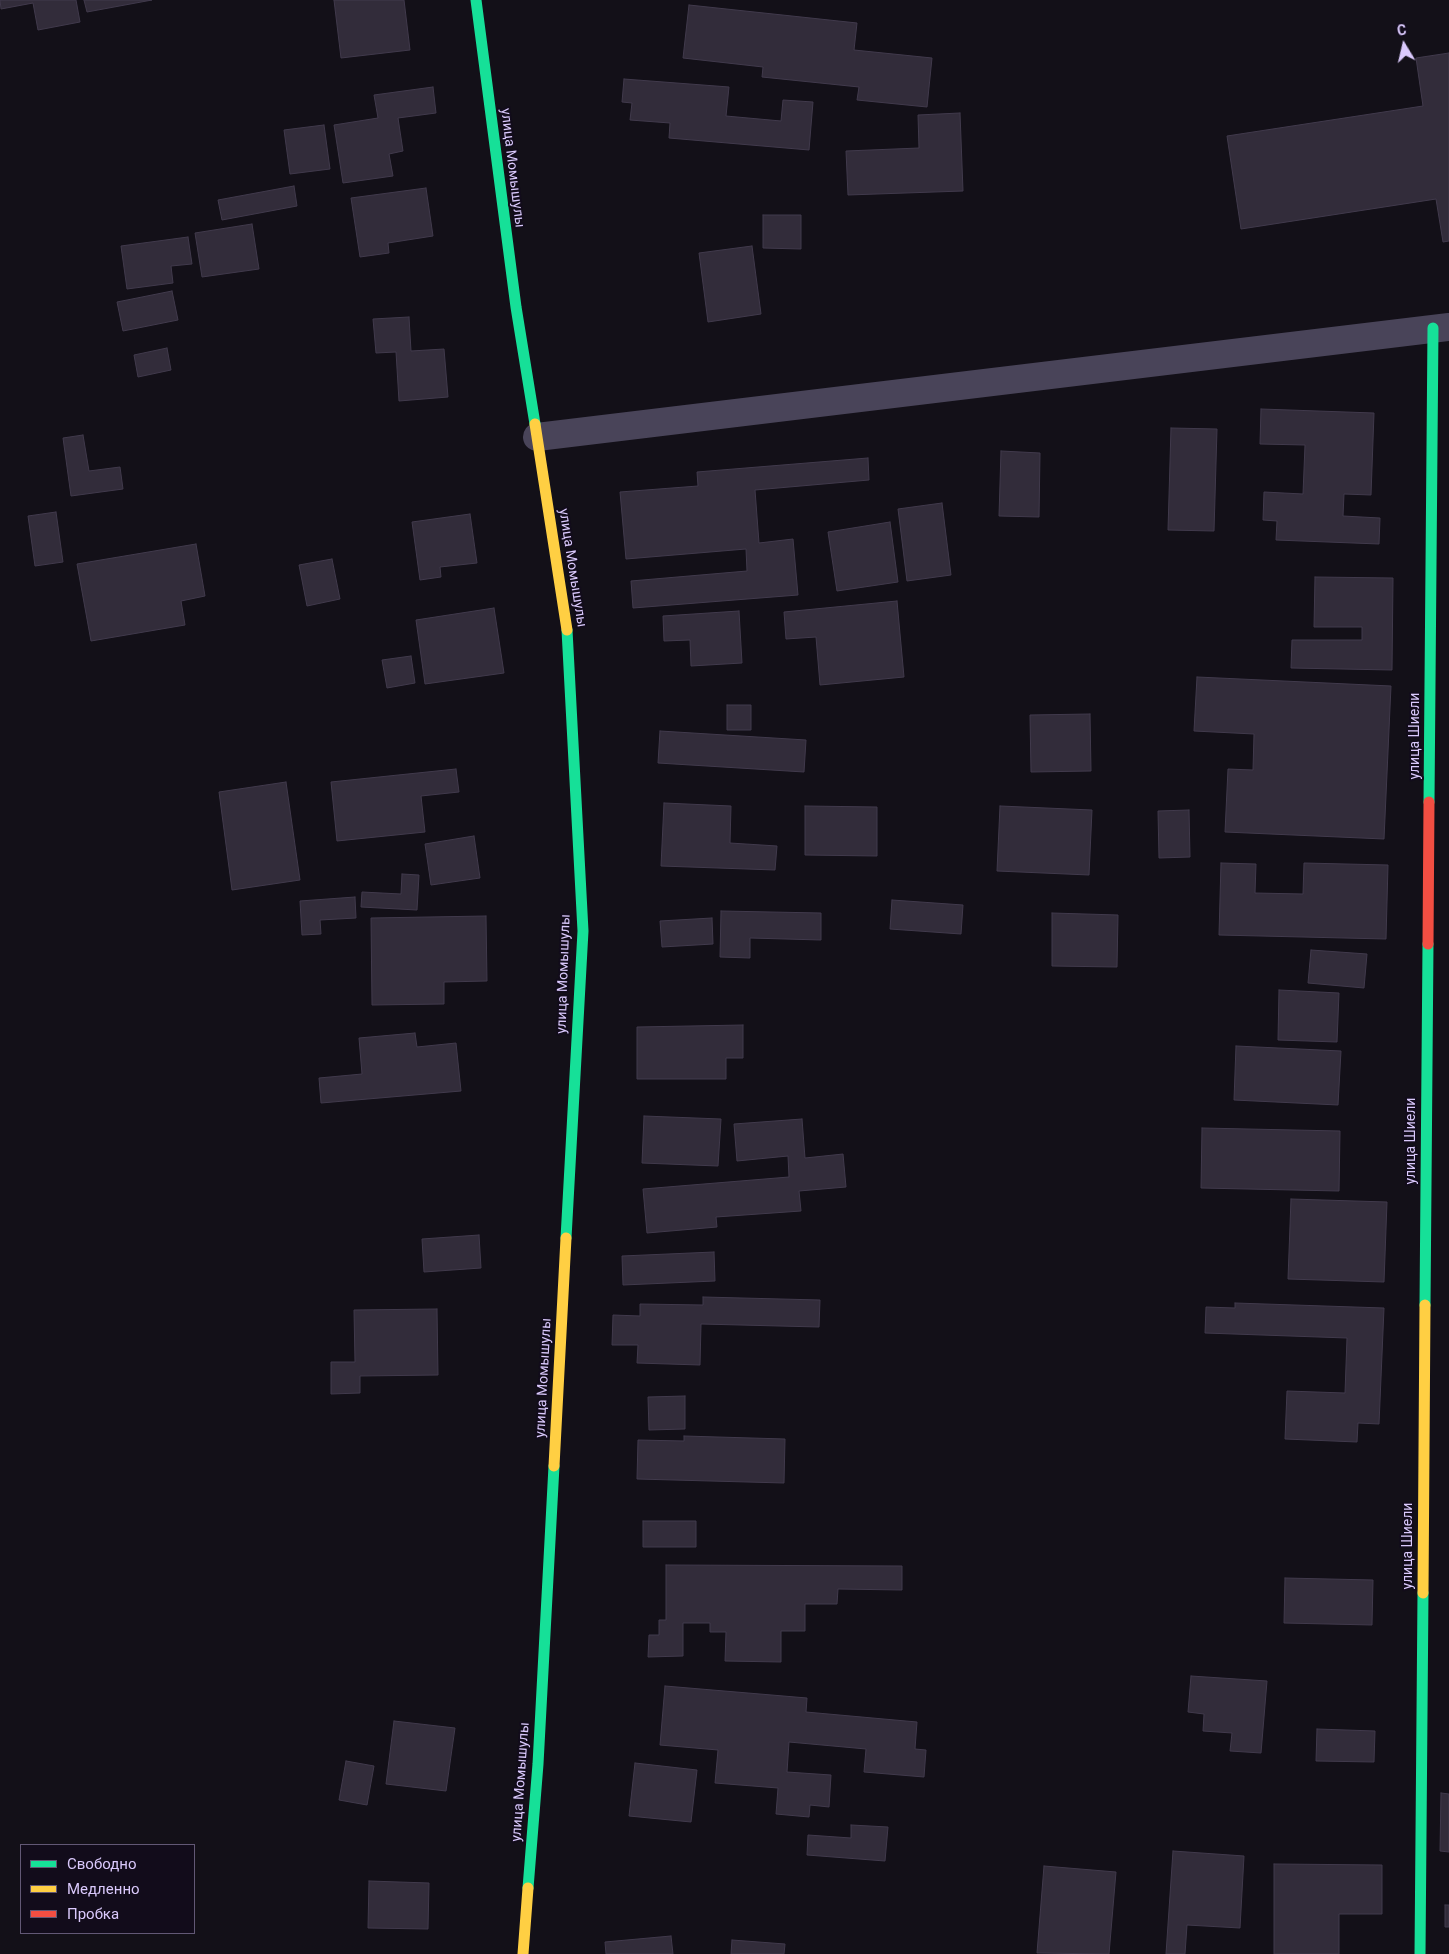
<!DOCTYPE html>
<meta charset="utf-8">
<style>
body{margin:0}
#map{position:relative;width:1449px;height:1954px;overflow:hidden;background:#131018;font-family:Roboto,sans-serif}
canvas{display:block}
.legend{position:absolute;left:20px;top:1844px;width:175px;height:90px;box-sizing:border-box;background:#120c1b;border:1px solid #625875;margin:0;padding:6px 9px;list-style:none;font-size:15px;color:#dac9fc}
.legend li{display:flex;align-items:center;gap:10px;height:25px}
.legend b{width:25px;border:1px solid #625875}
.north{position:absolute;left:1379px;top:20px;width:50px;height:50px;-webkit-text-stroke:4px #120c1b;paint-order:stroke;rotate:351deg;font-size:14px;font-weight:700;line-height:20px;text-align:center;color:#dac9fc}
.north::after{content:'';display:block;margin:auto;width:18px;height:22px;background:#dac9fc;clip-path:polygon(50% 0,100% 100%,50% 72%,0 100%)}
</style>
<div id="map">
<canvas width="1449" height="1954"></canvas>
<ul class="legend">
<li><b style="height:6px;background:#16e098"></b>Свободно</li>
<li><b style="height:6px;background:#ffcf43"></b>Медленно</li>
<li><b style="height:6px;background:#f24e42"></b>Пробка</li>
</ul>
<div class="north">С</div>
</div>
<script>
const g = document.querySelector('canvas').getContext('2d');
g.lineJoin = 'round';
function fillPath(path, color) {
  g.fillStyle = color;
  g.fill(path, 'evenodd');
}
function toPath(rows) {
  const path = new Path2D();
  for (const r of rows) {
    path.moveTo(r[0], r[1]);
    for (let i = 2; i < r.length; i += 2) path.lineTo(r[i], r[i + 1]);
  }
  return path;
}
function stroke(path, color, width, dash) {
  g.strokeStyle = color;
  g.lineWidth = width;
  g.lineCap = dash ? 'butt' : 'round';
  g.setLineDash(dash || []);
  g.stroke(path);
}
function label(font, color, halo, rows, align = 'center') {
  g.font = font + ' Roboto,sans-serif';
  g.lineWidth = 4;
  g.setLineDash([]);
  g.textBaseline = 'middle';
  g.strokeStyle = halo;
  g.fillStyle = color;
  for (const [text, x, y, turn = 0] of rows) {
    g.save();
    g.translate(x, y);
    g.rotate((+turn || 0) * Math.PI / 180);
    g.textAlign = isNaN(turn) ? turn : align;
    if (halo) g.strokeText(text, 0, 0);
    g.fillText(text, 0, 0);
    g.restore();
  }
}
const building = toPath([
 [0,0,76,0,80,22,38,30,33,3,1,9,0,0],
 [84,0,152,0,87,12,84,0],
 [334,0,404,0,410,50,341,58,334,0],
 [689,5,857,23,854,50,932,58,927,107,857,100,859,87,762,77,763,67,683,58,689,5],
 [1449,53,1449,241,1443,242,1436,199,1241,229,1227,136,1423,106,1416,58,1449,53],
 [624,79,729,87,726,116,781,121,783,100,813,102,809,150,669,138,670,123,630,120,632,103,622,102,624,79],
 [433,87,436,113,398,118,403,151,389,154,393,176,343,183,334,125,378,118,374,95,433,87],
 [960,113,963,191,848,195,846,151,919,148,918,115,960,113],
 [324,125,330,169,290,174,284,130,324,125],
 [294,186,297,206,222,220,218,200,294,186],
 [426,188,433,236,388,243,389,253,360,257,351,198,426,188],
 [763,215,801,215,801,249,763,248,763,215],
 [252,224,259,269,202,277,195,233,252,224],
 [188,237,192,264,171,266,173,283,127,289,121,246,188,237],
 [752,246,761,314,708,322,699,253,752,246],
 [172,291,178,320,123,331,117,302,172,291],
 [409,317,411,351,444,349,448,397,399,401,396,352,376,353,373,319,409,317],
 [167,348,171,370,138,377,134,355,167,348],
 [1261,409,1374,413,1371,495,1344,494,1343,516,1380,518,1379,544,1276,540,1277,521,1263,520,1264,492,1303,494,1305,445,1260,444,1261,409],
 [1171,428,1217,429,1214,531,1168,530,1171,428],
 [83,435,89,471,120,467,123,489,71,496,63,438,83,435],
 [1001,451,1040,453,1039,517,999,516,1001,451],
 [868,458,869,480,755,490,759,543,793,539,798,595,633,608,631,581,747,571,746,549,626,559,620,492,698,486,697,472,868,458],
 [942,503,951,575,907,581,898,509,942,503],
 [56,512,63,562,35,566,28,516,56,512],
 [470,514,477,563,440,567,441,577,420,580,412,522,470,514],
 [890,522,898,582,837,591,828,532,890,522],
 [196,544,205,596,181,601,185,625,91,641,77,564,196,544],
 [332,559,340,599,307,606,299,565,332,559],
 [1315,577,1393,578,1392,670,1291,668,1292,640,1362,640,1362,627,1314,627,1315,577],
 [897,601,904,677,820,685,816,637,786,639,784,612,897,601],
 [494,608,504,673,425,684,416,620,494,608],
 [739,611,742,663,691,666,690,640,664,641,663,616,739,611],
 [411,656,415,683,387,688,382,660,411,656],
 [1197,677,1391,686,1384,839,1225,832,1228,769,1253,770,1254,734,1194,731,1197,677],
 [727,705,751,705,751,730,727,730,727,705],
 [1090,714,1091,771,1031,772,1030,715,1090,714],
 [660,731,806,740,804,772,658,763,660,731],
 [456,769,459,792,421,796,425,832,337,841,331,782,456,769],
 [286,782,300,880,232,890,219,792,286,782],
 [664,803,731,806,730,843,777,846,775,870,661,866,664,803],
 [805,806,877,807,877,856,805,855,805,806],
 [1000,806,1092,810,1089,875,997,871,1000,806],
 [1189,810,1190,857,1159,858,1158,811,1189,810],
 [474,836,480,878,431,885,425,844,474,836],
 [1221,863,1256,864,1255,893,1303,894,1304,863,1388,865,1386,939,1219,935,1221,863],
 [402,874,419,875,417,910,361,907,362,892,401,894,402,874],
 [355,897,356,918,320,920,321,934,302,935,300,901,355,897],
 [892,900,963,905,961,934,890,929,892,900],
 [721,911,821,913,821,940,750,938,750,958,720,957,721,911],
 [1052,913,1118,915,1117,967,1052,966,1052,913],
 [486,916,487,981,444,982,444,1004,372,1005,371,918,486,916],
 [712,918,713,944,662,947,660,921,712,918],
 [1311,950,1367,954,1364,988,1308,983,1311,950],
 [1279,990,1339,993,1337,1042,1278,1040,1279,990],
 [743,1025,743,1058,726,1058,726,1079,637,1079,637,1027,743,1025],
 [415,1033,417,1047,456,1043,461,1091,321,1103,319,1078,362,1074,359,1038,415,1033],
 [1236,1046,1341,1051,1338,1105,1234,1100,1236,1046],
 [644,1116,721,1119,718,1166,642,1163,644,1116],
 [802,1119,805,1158,843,1154,846,1187,799,1191,801,1211,716,1217,717,1227,647,1233,643,1189,789,1177,788,1156,737,1161,734,1124,802,1119],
 [1202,1128,1340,1131,1339,1191,1201,1188,1202,1128],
 [1291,1199,1387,1202,1384,1282,1288,1279,1291,1199],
 [479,1235,481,1268,424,1272,422,1239,479,1235],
 [714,1252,715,1281,623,1285,622,1256,714,1252],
 [703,1297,820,1300,819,1327,701,1324,700,1365,637,1363,638,1345,612,1345,613,1315,640,1316,640,1304,703,1305,703,1297],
 [1235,1303,1384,1308,1379,1424,1358,1423,1357,1442,1285,1439,1287,1391,1345,1393,1347,1338,1205,1333,1206,1307,1235,1308,1235,1303],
 [437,1309,438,1375,360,1376,360,1393,331,1394,331,1362,355,1362,354,1310,437,1309],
 [685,1396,685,1429,649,1430,648,1397,685,1396],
 [684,1436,785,1439,784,1483,637,1479,638,1440,684,1441,684,1436],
 [643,1521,696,1521,696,1547,643,1547,643,1521],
 [666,1565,902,1566,902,1590,838,1589,837,1604,805,1604,805,1631,781,1631,781,1662,725,1661,726,1632,710,1632,710,1623,683,1623,683,1656,648,1657,649,1635,659,1635,659,1620,666,1620,666,1565],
 [1285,1578,1373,1580,1372,1625,1284,1623,1285,1578],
 [1191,1676,1267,1681,1261,1753,1230,1751,1232,1733,1203,1731,1204,1714,1188,1712,1191,1676],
 [665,1686,807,1698,806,1712,917,1722,915,1749,926,1750,924,1777,864,1772,866,1749,789,1742,787,1772,831,1775,829,1807,810,1805,809,1817,776,1814,778,1788,715,1783,718,1750,660,1745,665,1686],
 [394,1721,455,1728,446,1791,386,1784,394,1721],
 [1317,1729,1375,1731,1374,1762,1316,1761,1317,1729],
 [346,1761,374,1766,367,1805,339,1800,346,1761],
 [635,1763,697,1770,691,1822,629,1816,635,1763],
 [1441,1793,1449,1794,1449,1852,1440,1851,1441,1793],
 [851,1825,888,1827,885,1861,807,1855,808,1835,851,1838,851,1825],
 [1173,1851,1244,1856,1240,1928,1187,1925,1185,1954,1166,1954,1173,1851],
 [1274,1864,1382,1865,1382,1914,1339,1914,1339,1954,1274,1954,1274,1864],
 [1044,1866,1116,1872,1109,1954,1037,1953,1044,1866],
 [369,1881,429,1883,428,1929,368,1928,369,1881],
 [1445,1905,1449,1905,1449,1927,1445,1927,1445,1905],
 [671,1936,673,1954,606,1954,605,1942,671,1936],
 [732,1940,785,1944,784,1954,731,1954,732,1940]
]);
const street = toPath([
 [537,437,1449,327]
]);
const fast = toPath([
 [476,0,516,307,535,424],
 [1429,802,1433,328],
 [566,1238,583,931,567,630],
 [1425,1305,1428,944],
 [528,1888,538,1764,554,1466],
 [1420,1954,1423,1593]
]);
const slow = toPath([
 [535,424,567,630],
 [554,1466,566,1238],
 [1423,1593,1425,1305],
 [523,1954,528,1888]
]);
const jam = toPath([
 [1428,944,1429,802]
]);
const streetNames = [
 ["улица Момышулы",512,168,83],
 ["улица Момышулы",572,568,81],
 ["улица Шиели",1415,736,-90],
 ["улица Момышулы",564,974,-88],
 ["улица Шиели",1411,1141,-90],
 ["улица Момышулы",544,1378,-87],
 ["улица Шиели",1408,1546,-90],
 ["улица Момышулы",521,1782,-86]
];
fillPath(building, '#322c3a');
stroke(building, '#413a4c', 1);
stroke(street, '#494459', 28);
stroke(fast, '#16e098', 11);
stroke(slow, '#ffcf43', 11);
stroke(jam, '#f24e42', 11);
label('14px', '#dac9fc', '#120c1b', streetNames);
</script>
